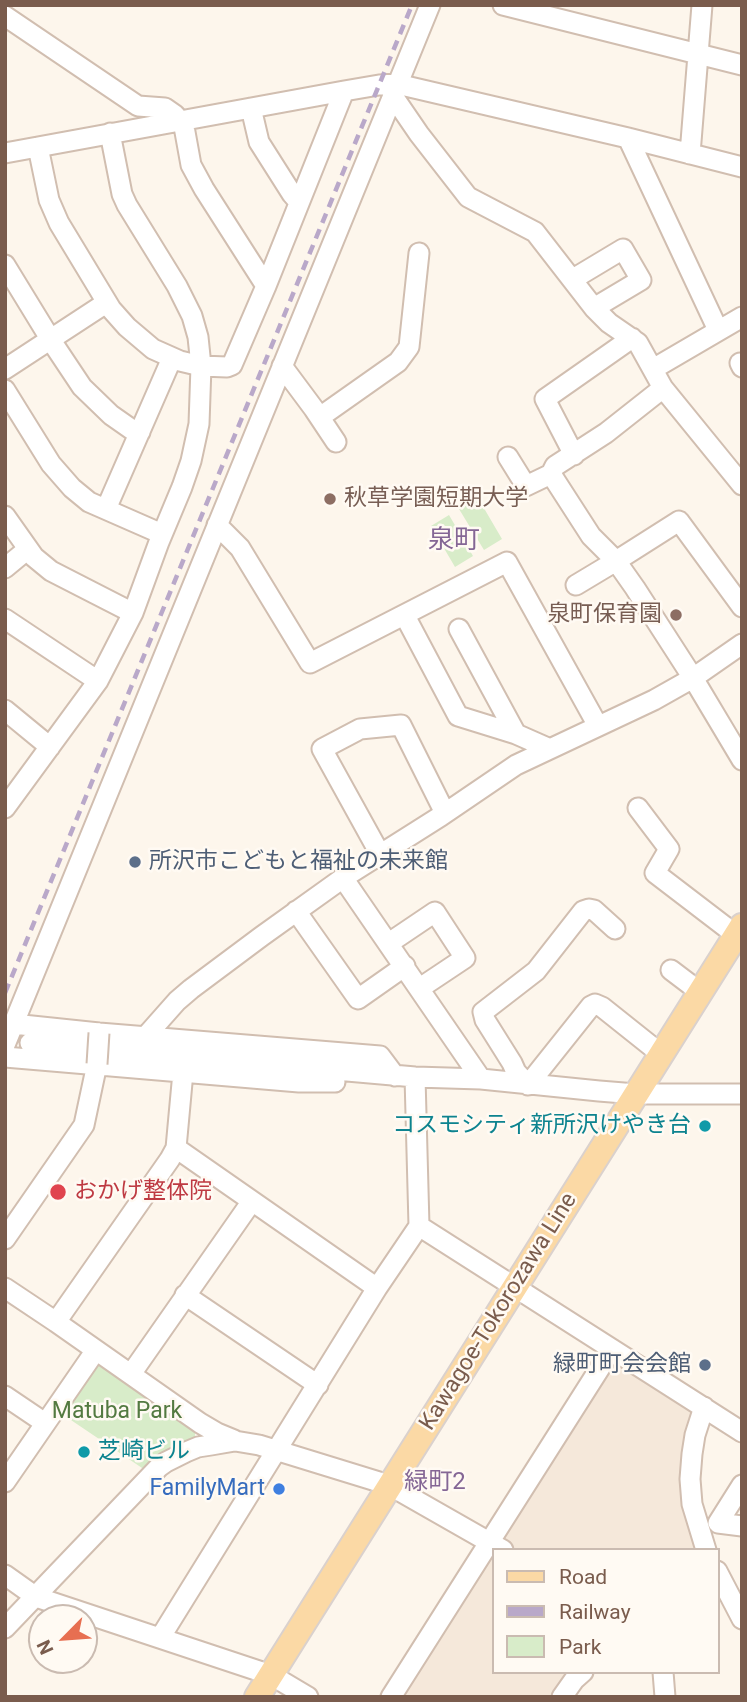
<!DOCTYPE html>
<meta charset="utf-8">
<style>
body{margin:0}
#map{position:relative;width:747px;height:1702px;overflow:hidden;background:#fdf6ec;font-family:Roboto,sans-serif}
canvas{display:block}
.frame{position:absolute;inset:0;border:7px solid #7a5c4d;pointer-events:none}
.legend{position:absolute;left:492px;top:1548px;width:228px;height:126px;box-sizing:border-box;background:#fffaf3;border:2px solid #cabbb1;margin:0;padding:9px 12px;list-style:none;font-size:21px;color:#7a5c4d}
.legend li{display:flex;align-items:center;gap:14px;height:35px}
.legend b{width:35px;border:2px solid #cabbb1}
.north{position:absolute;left:28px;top:1604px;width:70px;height:70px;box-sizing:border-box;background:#fffaf3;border:2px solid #cabbb1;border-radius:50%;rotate:245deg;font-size:19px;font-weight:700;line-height:28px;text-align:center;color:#7a5c4d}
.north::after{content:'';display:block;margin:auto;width:24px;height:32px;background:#e76f51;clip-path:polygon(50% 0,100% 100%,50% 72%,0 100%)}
</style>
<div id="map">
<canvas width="747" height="1702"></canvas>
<div class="frame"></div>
<ul class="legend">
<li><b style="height:9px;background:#fbd9a5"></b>Road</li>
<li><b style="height:9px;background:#b9a8c9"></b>Railway</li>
<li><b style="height:19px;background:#d8ecc9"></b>Park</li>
</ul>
<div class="north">N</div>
</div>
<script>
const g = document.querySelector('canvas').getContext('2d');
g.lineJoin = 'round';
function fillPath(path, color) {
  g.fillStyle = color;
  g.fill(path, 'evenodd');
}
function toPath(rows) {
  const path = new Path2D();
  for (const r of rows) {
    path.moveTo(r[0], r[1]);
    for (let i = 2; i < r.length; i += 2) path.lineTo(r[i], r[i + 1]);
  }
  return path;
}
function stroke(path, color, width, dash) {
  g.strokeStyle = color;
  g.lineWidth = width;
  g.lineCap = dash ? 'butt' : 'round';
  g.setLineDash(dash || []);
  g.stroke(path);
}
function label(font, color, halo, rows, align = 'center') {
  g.font = font + ' Roboto,"Noto Sans JP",sans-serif';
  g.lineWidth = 5;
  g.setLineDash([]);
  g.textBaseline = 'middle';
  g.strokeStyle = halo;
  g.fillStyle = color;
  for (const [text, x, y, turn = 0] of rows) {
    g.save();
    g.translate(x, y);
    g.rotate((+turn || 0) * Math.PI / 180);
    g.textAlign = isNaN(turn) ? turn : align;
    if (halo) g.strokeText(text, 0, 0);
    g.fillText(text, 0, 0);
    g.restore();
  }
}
const residential = toPath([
 [612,1359,693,1407,700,1550,519,1550,502,1541,501,1535],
 [493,1554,493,1672,572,1672,552,1697,398,1697]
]);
const green = toPath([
 [478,498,502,539,484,550,459,509],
 [449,515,473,556,455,567,431,526],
 [99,1360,195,1430,195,1436,192,1440,145,1470,62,1414]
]);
const minor = toPath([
 [503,5,742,65],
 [5,16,138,106,165,108,175,115,164,122],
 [393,96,419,134,468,197,535,232,594,308,609,323,638,343,663,388,742,485],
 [251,108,259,142,292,194,299,202],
 [183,121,191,165,204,189,266,286],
 [628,138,718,330],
 [38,147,49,200,59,223,111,309,127,327,153,349,180,361,201,366,198,337,192,316,177,286,127,205,122,194,110,133],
 [5,153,344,91,379,85,397,84,628,138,742,167],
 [690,154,702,5],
 [5,265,54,345,82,387,111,415,131,429,140,432],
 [573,279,623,249,641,280,594,308],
 [740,363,742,367],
 [282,366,314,409,336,442],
 [5,369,106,303],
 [653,369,742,317],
 [663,388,606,433,555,466,551,474,591,536,616,561,635,588,693,678,742,760],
 [5,390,51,464,72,488,89,502,162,534],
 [320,417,398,362,409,347,419,253],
 [574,455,545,399,632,338],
 [508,457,526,486,551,474],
 [106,509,172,358],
 [5,516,34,557,51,571,133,613],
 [217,525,240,548,310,663,507,562,598,726],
 [5,568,28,549],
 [576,585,616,561,679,521,742,607],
 [405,616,458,716,516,734,550,749],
 [5,619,98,681],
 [459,629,516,734],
 [5,710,50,747],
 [5,808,98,681,133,613,159,542,182,487,191,461,199,424,201,366,227,367,232,365,266,286,344,91],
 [638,808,669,849,655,873,736,935],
 [380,854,322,749,360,729,401,725,445,813],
 [343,878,481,1079],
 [296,911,358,999,405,966],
 [615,929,594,910,589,909,583,911,536,971,483,1012,485,1020,512,1063,516,1072,528,1085,591,1006,595,1004,602,1007,661,1054],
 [389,943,435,912,465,958,420,988],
 [671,970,700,992],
 [13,1024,99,1033,380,1056,395,1076],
 [146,1036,177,1001,191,989,262,936,343,878,441,816,516,765,654,700,693,678,742,644],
 [30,1043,415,1077,481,1079,599,1091,636,1094,742,1094],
 [5,1045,430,5],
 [5,1057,299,1082,335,1082],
 [176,1148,377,1288],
 [419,1226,742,1432],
 [5,1239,84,1125,97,1064],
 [5,1288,56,1322,200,1423,217,1433,234,1440],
 [185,1295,318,1385],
 [56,1322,170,1159,176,1148,183,1072],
 [131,1374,252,1201],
 [5,1396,45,1423],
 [704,1407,695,1435,692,1454,690,1479,692,1504,706,1550],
 [5,1482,96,1350],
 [742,1485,718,1523,742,1526],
 [717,1571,742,1619],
 [5,1575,36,1597,271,1675,308,1697],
 [5,1628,159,1467,166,1462,186,1452,198,1447,211,1445,235,1441,259,1445,389,1485,503,1550],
 [160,1638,377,1288,419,1226,415,1077],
 [663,1672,665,1697],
 [391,1697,612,1349],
 [562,1697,574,1680,583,1672]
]);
const major = toPath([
 [257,1697,742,926]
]);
const rail = toPath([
 [5,993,412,5]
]);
const minorBridge = toPath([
 [97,1064,99,1033]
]);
const markers = [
 [330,499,7,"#8d6e63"],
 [676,615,7,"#8d6e63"],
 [135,862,7,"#5c6f8a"],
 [705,1126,7,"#0f9aa8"],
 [58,1192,9,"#e0444e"],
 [705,1365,7,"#5c6f8a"],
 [84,1452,7,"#0f9aa8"],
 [279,1489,7,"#3f7fe0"]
];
const educationNames = [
 ["秋草学園短期大学",344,499],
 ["泉町保育園",662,615,"right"]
];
const serviceNames = [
 ["所沢市こどもと福祉の未来館",149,862],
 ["緑町町会会館",691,1365,"right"]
];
const cultureNames = [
 ["コスモシティ新所沢けやき台",691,1126],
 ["芝崎ビル",98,1452,"left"]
];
const healthNames = [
 ["おかげ整体院",74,1192]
];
const streetNames = [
 ["Kawagoe-Tokorozawa Line",499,1312,-58]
];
const parkNames = [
 ["Matuba Park",117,1412]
];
const shopNames = [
 ["FamilyMart",265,1489]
];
const neighbourhoodNames = [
 ["緑町2",435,1483]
];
const quarterNames = [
 ["泉町",454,541]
];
fillPath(residential, '#f5e8da');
fillPath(green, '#d8ecc9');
stroke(minor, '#d1beb0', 23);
stroke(major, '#dad1cd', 28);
stroke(minor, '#fff', 19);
stroke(major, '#fbd9a5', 24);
stroke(rail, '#b9a8c9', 4.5, [10, 7]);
stroke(minorBridge, '#d1beb0', 23, []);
stroke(minorBridge, '#fff', 19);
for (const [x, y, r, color] of markers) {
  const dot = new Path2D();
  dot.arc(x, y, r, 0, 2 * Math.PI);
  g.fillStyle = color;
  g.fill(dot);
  stroke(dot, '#fffaf3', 2.5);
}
label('23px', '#785e54', '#fffaf3', educationNames, 'left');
label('23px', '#4e5e75', '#fffaf3', serviceNames, 'left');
label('23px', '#0d838f', '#fffaf3', cultureNames, 'right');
label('23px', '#be3a42', '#fffaf3', healthNames, 'left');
label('23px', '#7a5c4d', '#fffaf3', streetNames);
label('23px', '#537a41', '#fffaf3', parkNames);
label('23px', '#366cbe', '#fffaf3', shopNames, 'right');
label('24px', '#846695', '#fffaf3', neighbourhoodNames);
label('26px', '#846695', '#fffaf3', quarterNames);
</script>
